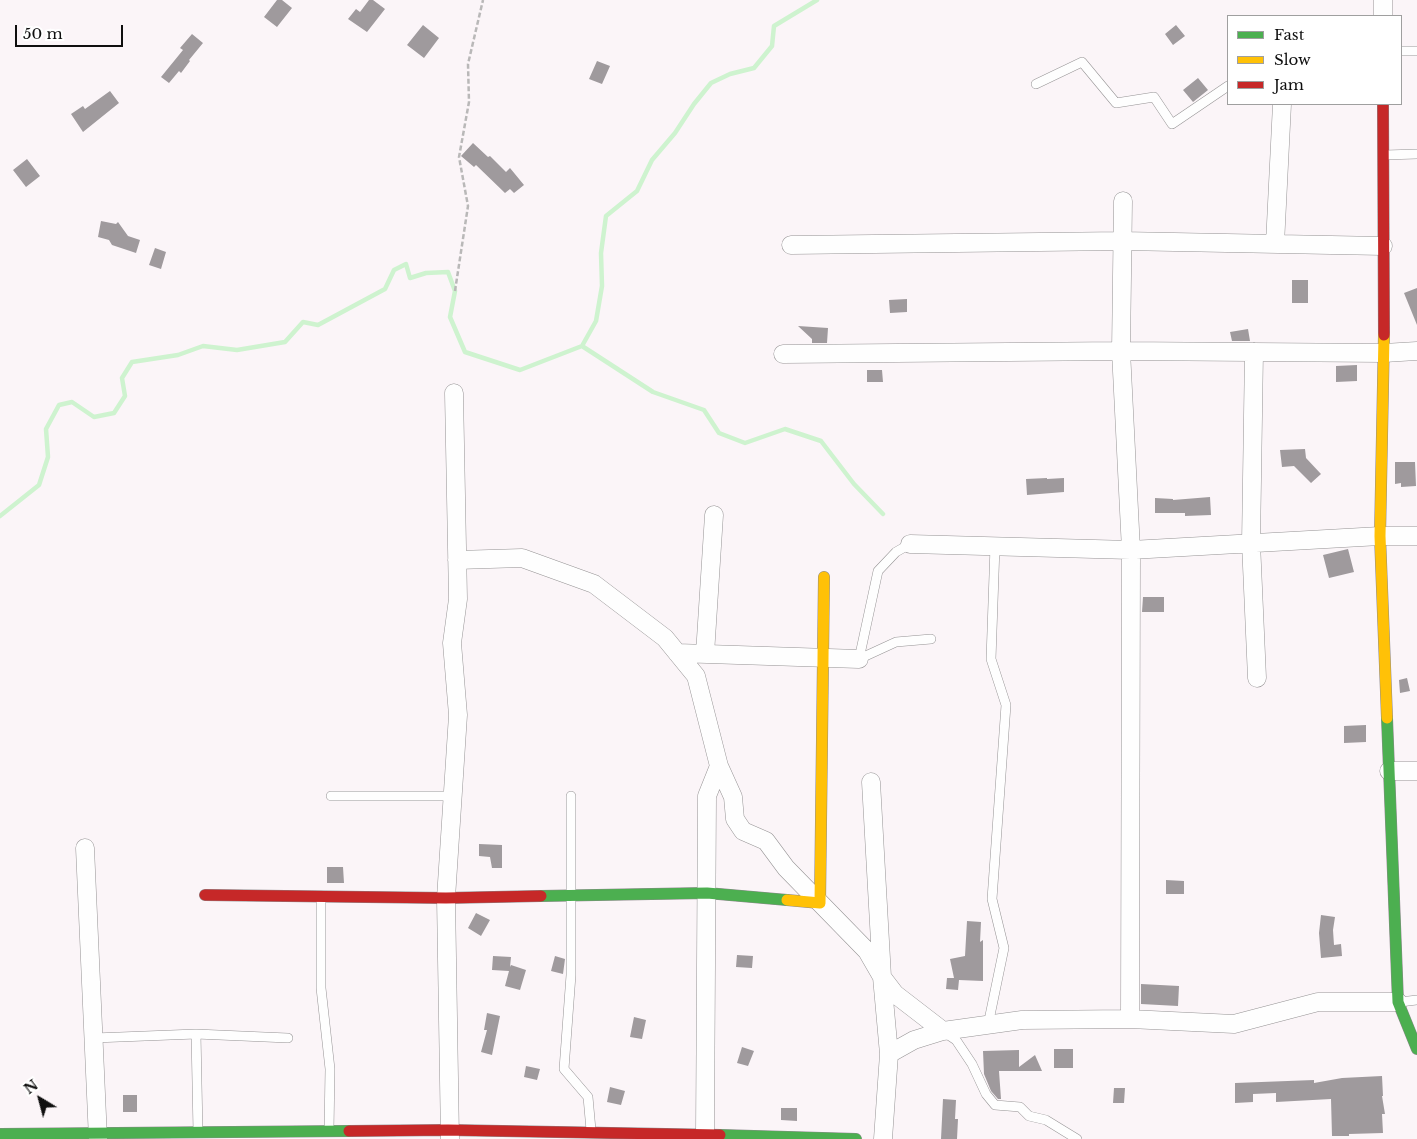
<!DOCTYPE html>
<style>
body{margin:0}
#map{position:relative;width:1417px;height:1139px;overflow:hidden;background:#fbf5f8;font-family:"Libre Baskerville",serif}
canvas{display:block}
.legend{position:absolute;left:1227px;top:15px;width:175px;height:90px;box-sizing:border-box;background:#fff;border:1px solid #9f9f9f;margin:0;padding:6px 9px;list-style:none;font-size:15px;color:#0f0f0f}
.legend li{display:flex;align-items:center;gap:10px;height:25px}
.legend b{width:25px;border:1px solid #9f9f9f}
.north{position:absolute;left:15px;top:1074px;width:50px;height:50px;-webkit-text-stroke:4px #fff;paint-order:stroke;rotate:323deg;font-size:14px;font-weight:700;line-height:20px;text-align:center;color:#0f0f0f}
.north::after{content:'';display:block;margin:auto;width:18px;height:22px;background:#0f0f0f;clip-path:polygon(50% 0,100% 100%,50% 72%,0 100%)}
.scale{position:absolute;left:15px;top:25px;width:108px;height:22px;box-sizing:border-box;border:2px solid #0f0f0f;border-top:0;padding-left:6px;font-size:15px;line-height:18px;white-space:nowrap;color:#0f0f0f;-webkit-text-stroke:4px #fff;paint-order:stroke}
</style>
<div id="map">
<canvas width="1417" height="1139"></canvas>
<ul class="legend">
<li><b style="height:6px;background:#4caf50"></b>Fast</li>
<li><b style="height:6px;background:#ffc107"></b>Slow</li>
<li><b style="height:6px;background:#c62828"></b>Jam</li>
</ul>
<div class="north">N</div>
<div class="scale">50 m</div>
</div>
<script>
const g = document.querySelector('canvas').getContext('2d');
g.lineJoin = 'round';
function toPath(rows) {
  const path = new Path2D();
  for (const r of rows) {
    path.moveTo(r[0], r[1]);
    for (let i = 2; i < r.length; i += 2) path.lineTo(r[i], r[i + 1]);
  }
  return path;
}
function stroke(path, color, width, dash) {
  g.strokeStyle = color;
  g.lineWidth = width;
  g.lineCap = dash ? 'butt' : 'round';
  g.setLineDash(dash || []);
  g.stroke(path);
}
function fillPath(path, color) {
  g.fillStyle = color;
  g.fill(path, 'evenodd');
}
const stream = toPath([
 [582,346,653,392,704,410,719,433,745,443,785,429,821,441,854,484,883,514],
 [0,516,39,485,48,457,46,429,59,405,72,402,94,417,114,413,125,396,122,378,132,362,178,355,203,346,237,350,285,342,303,322,318,325,385,289,394,270,406,264,410,278,426,273,448,272,455,291,450,317,465,352,520,370,582,346,596,321,602,286,601,253,606,216,637,191,652,160,675,133,694,104,711,83,730,74,754,68,772,46,774,26,817,0]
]);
const building = toPath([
 [277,0,282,0,292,8,277,27,264,17],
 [369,0,373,0,385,9,367,32,348,19,356,9,360,12],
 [423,25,439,38,424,58,407,45],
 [1176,25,1185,36,1173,45,1165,34],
 [192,34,203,43,189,60,190,61,181,73,179,71,169,83,161,77,183,50,180,48],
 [597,61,610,66,602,84,589,79],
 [1198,78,1208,90,1193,102,1183,90],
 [110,91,119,103,83,132,71,114,83,106,85,109],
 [473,143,488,157,490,156,506,172,510,168,524,185,514,193,510,189,505,193,476,165,474,167,461,156],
 [27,159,40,176,26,187,13,170],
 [101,221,116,224,118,222,128,236,140,240,136,253,112,245,109,240,98,237],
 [155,248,166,252,161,269,149,265],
 [1292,280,1308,280,1308,303,1292,303],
 [1417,288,1417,325,1404,293],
 [907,299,907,312,890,313,889,300],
 [798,326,828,328,827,343,812,343,812,339],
 [1248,329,1250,341,1232,341,1230,332],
 [1357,365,1357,381,1336,382,1336,366],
 [867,370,882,370,883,382,867,382],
 [1305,449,1306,458,1321,474,1311,483,1294,466,1282,467,1280,450],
 [1395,462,1415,462,1416,486,1401,487,1401,483,1395,484],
 [1047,478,1047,479,1064,478,1064,492,1027,495,1026,479],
 [1210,497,1211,515,1185,516,1185,513,1155,513,1155,498,1173,499,1173,500],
 [1348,549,1354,572,1329,578,1323,555],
 [1143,597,1164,597,1164,612,1142,612],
 [1407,678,1410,691,1400,693,1399,680],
 [1366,725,1366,742,1344,743,1344,726],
 [479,844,502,845,502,868,492,868,490,857,479,856],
 [327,867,343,867,344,883,327,883],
 [1166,880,1184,881,1184,894,1166,894],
 [476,913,490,920,481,936,468,928],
 [1321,915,1335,917,1333,930,1334,945,1341,944,1342,956,1321,958,1319,933],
 [967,921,981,922,980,942,983,940,983,981,959,980,958,990,946,989,947,978,954,978,950,959,965,956],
 [737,955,753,956,752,968,736,967],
 [493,956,511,957,510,967,511,965,526,970,520,990,505,986,509,971,492,970],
 [555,956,565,959,563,974,551,971],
 [1141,984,1179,986,1178,1006,1141,1004],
 [487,1013,500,1016,492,1055,481,1052,487,1030,484,1030],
 [634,1017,646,1020,642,1039,630,1037],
 [742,1047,754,1051,748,1066,737,1063],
 [1054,1049,1073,1049,1073,1068,1054,1068],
 [1019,1050,1019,1067,1035,1055,1042,1071,999,1071,1001,1099,998,1099,991,1091,984,1074,983,1051],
 [526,1066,540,1069,537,1080,524,1077],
 [1382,1076,1383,1096,1382,1096,1385,1114,1382,1114,1383,1133,1349,1134,1349,1136,1332,1136,1331,1099,1276,1102,1276,1093,1253,1094,1253,1102,1235,1103,1235,1083,1314,1080,1314,1083,1342,1078],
 [610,1087,625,1091,621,1105,607,1102],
 [1114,1088,1125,1088,1124,1103,1113,1103],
 [123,1095,137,1095,137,1112,123,1112],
 [943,1099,956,1100,955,1119,958,1119,957,1139,941,1139],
 [781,1108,797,1108,797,1121,781,1120]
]);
const path = toPath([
 [455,291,468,206,459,157,469,102,468,64,483,0]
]);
const lane = toPath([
 [1401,51,1417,51],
 [1036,84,1082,62,1116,103,1154,97,1172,124,1228,86],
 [1385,155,1417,154],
 [859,659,878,571,896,552,910,544],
 [859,659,896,642,931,639],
 [331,796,453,796],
 [571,796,571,975,564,1069,588,1097,591,1130],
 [321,897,321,988,330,1069,329,1131],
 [1400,1002,1417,1000],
 [988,1025,1004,948,992,899,1006,705,991,659,995,546],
 [944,1032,956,1040,972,1064,986,1094,995,1105,1020,1107,1029,1116,1046,1120,1077,1139],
 [196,1034,198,1132],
 [94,1038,196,1034,288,1038]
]);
const street = toPath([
 [1383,0,1383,16],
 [1123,201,1121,351,1131,550,1130,1019],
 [1275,244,1282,104],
 [791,245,1122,241,1383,246],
 [1254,352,1251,543,1257,678],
 [783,354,1121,351,1384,353,1417,351],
 [910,544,1131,550,1380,536,1417,536],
 [457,560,522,558,594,584,665,638,696,676,719,766,733,797,735,819,743,831,766,841,786,868,867,951,882,977,895,994,943,1031],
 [677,653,859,659],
 [705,654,714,515],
 [1389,771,1417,771],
 [871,782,882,977,889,1054,883,1139],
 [85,848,98,1139],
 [889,1054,914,1040,943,1031,1022,1020,1130,1019,1234,1024,1318,1002,1398,1002],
 [705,1134,707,796,719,766],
 [450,1139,446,898,458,715,452,643,458,599,454,393]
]);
const fast = toPath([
 [1387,718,1398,1002,1417,1049],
 [541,896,707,893,787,900],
 [0,1134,349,1131],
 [720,1135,856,1139]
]);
const slow = toPath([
 [1384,335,1380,536,1387,718],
 [787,900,820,903,824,577]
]);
const jam = toPath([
 [1383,104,1384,335],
 [205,895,446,898,541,896],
 [349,1131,448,1130,720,1135]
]);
stroke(stream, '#cef3cf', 4.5);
fillPath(building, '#9f9a9d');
stroke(lane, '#959394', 10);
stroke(street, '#959394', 19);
stroke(fast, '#8c898b', 12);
stroke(slow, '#8c898b', 12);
stroke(jam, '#8c898b', 12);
stroke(path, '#b9b8b8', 2.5, [5, 2.5]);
stroke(lane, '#fefefe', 9);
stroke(street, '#fefefe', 18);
stroke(fast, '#4caf50', 11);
stroke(slow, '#ffc107', 11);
stroke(jam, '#c62828', 11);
</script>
